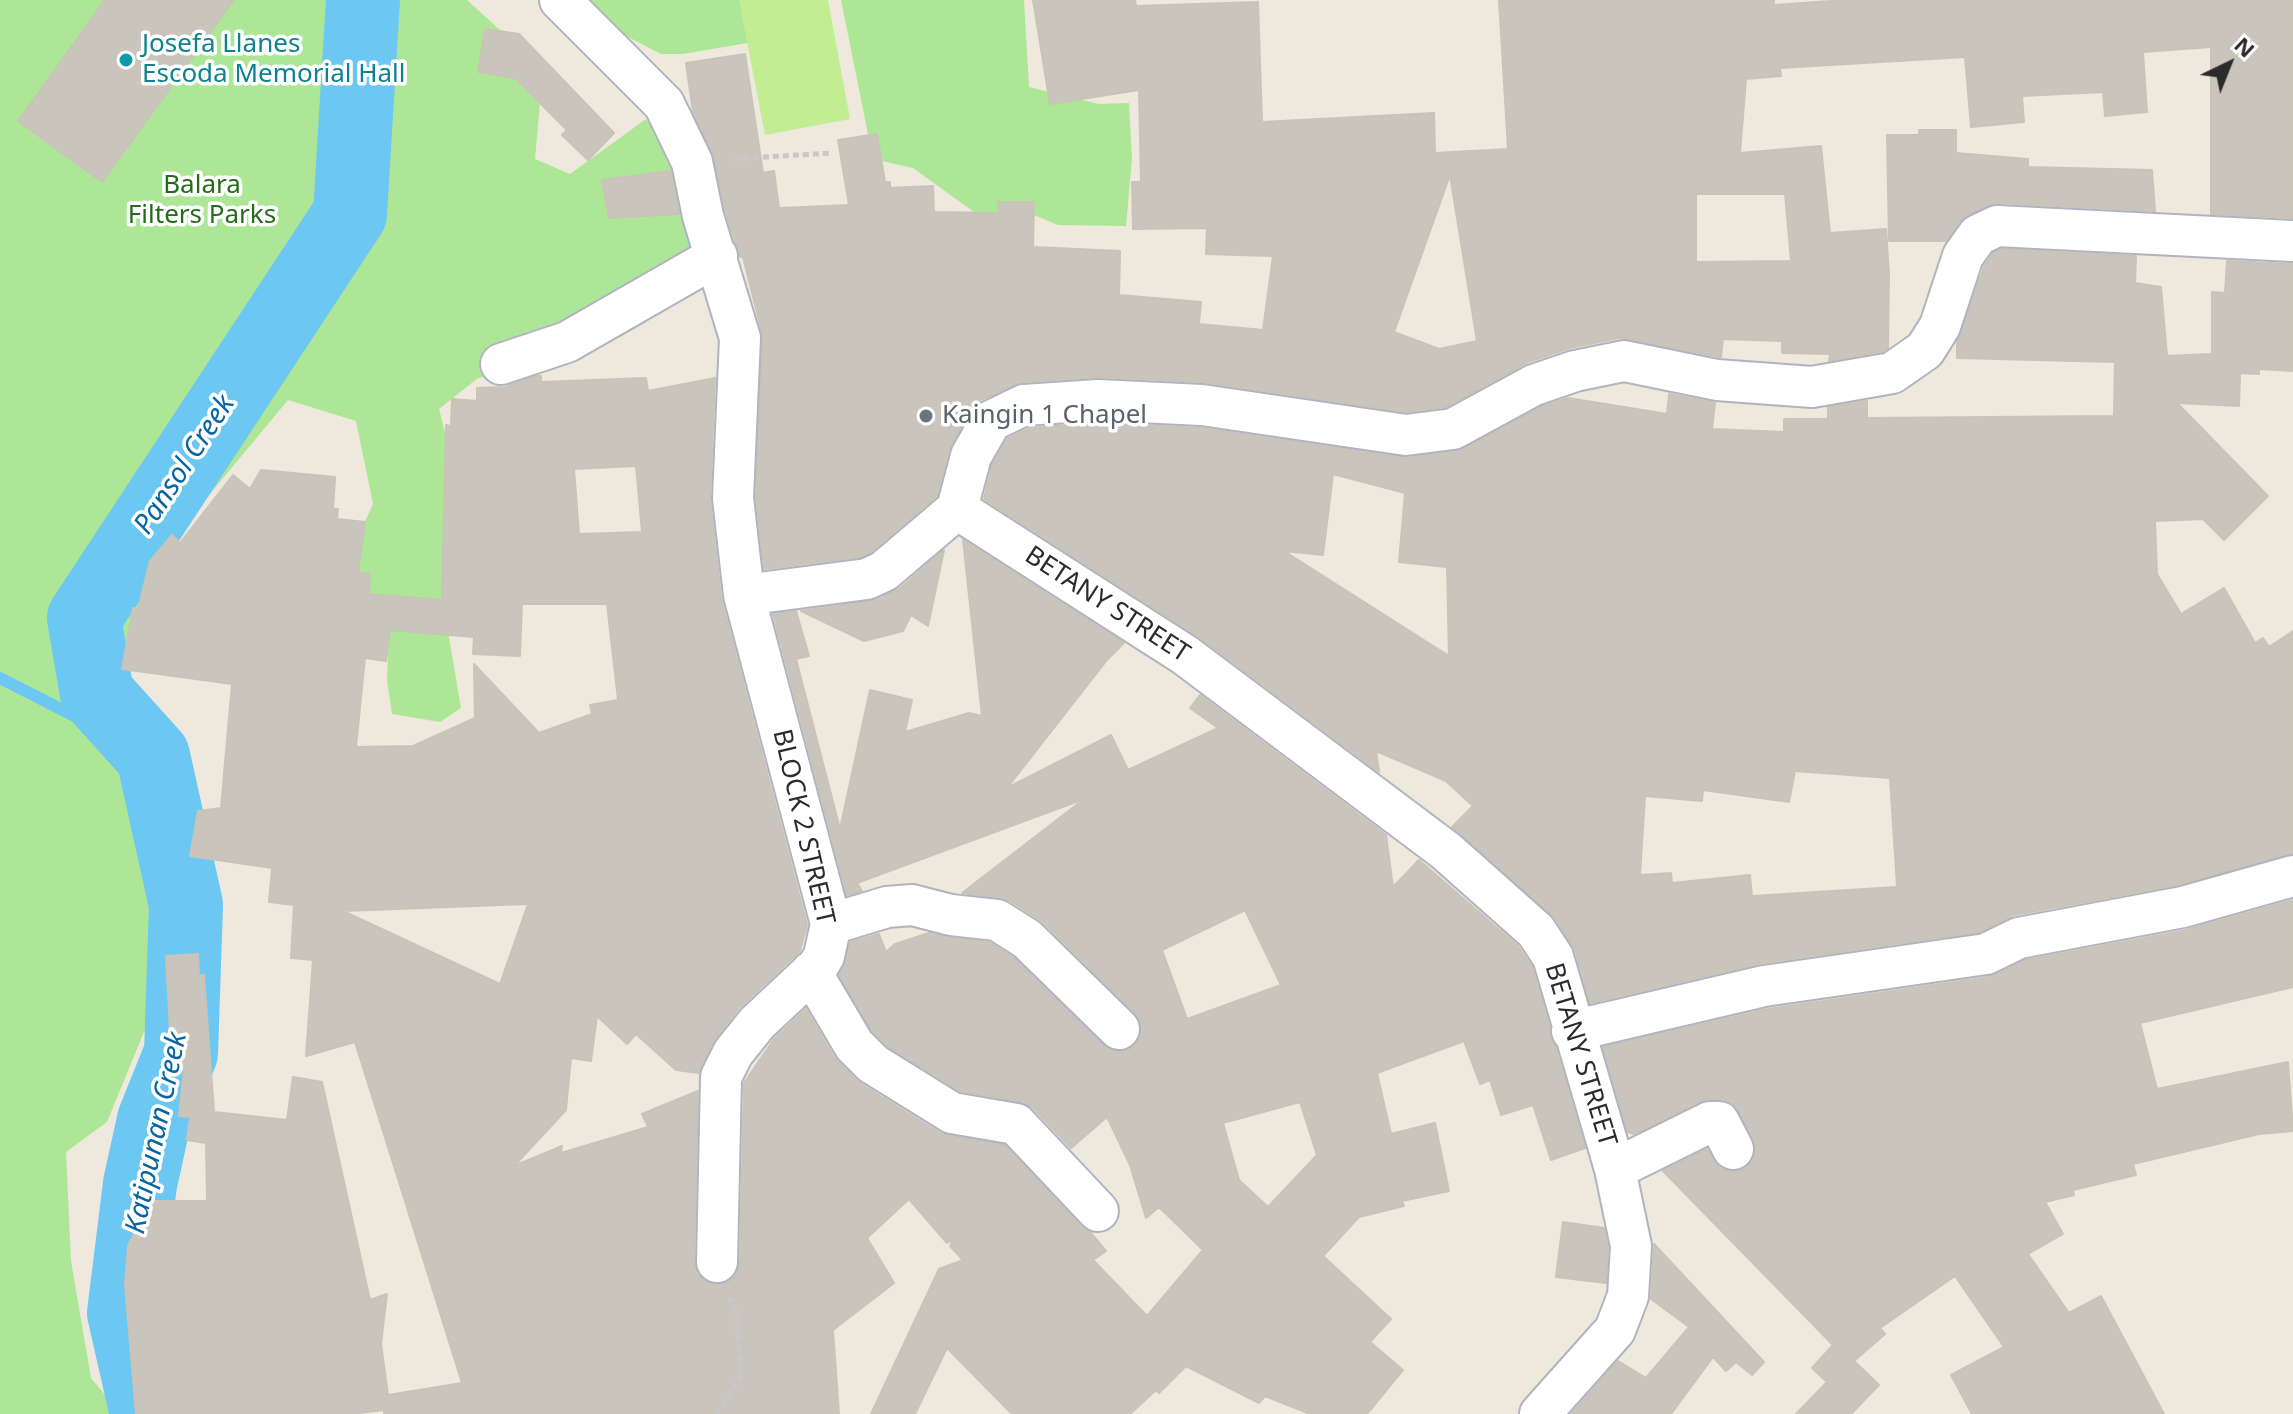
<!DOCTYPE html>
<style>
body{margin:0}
#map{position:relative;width:2293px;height:1414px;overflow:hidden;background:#eee8dd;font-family:"Noto Sans",sans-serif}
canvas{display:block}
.north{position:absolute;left:2189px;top:24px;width:80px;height:80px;-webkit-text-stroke:6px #fff;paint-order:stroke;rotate:43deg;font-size:22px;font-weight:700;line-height:32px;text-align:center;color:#2b2b2b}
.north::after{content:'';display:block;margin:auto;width:28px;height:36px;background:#2b2b2b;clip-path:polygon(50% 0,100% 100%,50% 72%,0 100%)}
</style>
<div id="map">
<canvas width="2293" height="1414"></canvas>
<div class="north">N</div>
</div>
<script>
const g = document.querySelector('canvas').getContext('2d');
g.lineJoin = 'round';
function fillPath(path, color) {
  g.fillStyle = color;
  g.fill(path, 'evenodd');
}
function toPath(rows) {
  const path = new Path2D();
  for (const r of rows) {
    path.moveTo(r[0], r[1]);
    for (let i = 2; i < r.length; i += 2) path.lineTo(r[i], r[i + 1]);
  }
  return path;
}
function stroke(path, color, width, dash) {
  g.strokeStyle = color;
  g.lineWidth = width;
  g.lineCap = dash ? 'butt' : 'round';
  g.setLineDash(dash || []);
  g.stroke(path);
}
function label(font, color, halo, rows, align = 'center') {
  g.font = font + ' "Noto Sans",sans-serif';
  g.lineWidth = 7;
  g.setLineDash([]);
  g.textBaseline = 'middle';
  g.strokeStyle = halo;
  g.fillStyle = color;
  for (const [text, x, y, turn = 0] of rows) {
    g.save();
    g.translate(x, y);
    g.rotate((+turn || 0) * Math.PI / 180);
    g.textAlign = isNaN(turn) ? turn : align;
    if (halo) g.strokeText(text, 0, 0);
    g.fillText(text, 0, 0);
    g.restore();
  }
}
const green = toPath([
 [0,0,467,0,543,69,535,159,570,174,646,119,677,158,694,249,645,323,575,362,478,378,439,409,450,453,444,530,444,608,461,708,440,722,392,714,387,680,390,611,347,606,351,552,373,504,356,421,288,400,175,536,153,631,128,670,164,739,157,1000,107,1122,66,1152,71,1261,91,1378,121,1414,0,1414],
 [571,0,751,0,765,40,683,54,661,54,601,23],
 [841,0,1024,0,1029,87,1099,104,1129,103,1132,159,1126,226,1058,225,1022,210,985,220,913,168,873,159]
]);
const pitch = toPath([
 [739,0,828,0,850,119,765,135]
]);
const stream = toPath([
 [0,678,153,756]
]);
const river = toPath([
 [147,1414,124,1313,140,1184,154,1120,181,1053,186,905,153,756,97,694,84,618,350,214,363,0]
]);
const building = toPath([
 [105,0,234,0,102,182,18,121,105,0],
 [1033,0,1135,0,1136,6,1258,2,1262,122,1434,113,1435,153,1508,149,1499,0,1774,0,1774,5,1845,0,2293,0,2293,218,2211,214,2211,47,2143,52,2147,112,2105,116,2103,92,2022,96,2024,122,1971,127,1965,57,1780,68,1781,76,1746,79,1740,153,1821,146,1830,233,1886,229,1889,274,1888,348,1883,351,1829,361,1830,354,1782,353,1782,341,1723,339,1721,357,1619,338,1570,348,1526,363,1446,407,1406,412,1203,382,1099,377,1022,382,981,400,972,409,949,450,937,496,871,552,860,557,764,569,756,497,762,332,743,257,740,257,725,210,714,157,693,112,686,63,745,54,763,173,774,171,779,208,849,205,838,140,877,134,885,182,890,182,890,188,933,186,934,212,998,213,998,202,1034,202,1033,247,1120,251,1119,295,1201,302,1199,324,1263,330,1273,256,1206,254,1207,228,1133,229,1132,182,1141,182,1139,90,1050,104,1033,0],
 [1450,175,1477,341,1439,349,1394,332,1450,175],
 [1696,194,1785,194,1791,261,1696,262,1696,194],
 [485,29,519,34,614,133,588,160,562,135,567,130,515,78,478,72,485,29],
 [1919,130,1956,130,1956,153,2028,159,2028,167,2152,170,2155,211,1997,203,1968,215,1946,241,1889,241,1887,135,1919,135,1919,130],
 [670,171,679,214,609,218,602,180,670,171],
 [2002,249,2136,256,2135,283,2161,287,2167,356,2212,354,2212,292,2225,293,2227,261,2293,264,2293,371,2259,369,2259,374,2240,373,2239,406,2177,403,2268,496,2224,540,2203,519,2155,521,2157,574,2181,614,2224,588,2255,643,2263,638,2269,647,2293,631,2293,854,2178,885,2015,915,1979,932,1761,963,1590,1003,1575,950,1555,918,1452,827,1473,806,1446,781,1376,751,1379,772,1199,637,984,499,992,465,1007,439,1030,428,1098,423,1200,428,1408,458,1463,449,1543,406,1568,398,1667,414,1669,394,1715,403,1712,429,1784,432,1784,419,1828,419,1828,407,1867,401,1867,418,2114,416,2115,362,1957,358,1957,342,1984,267,1993,253,2002,249],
 [1333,474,1405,493,1399,562,1447,567,1449,656,1284,551,1323,555,1333,474],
 [1795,771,1890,778,1897,887,1752,896,1750,875,1672,883,1671,873,1640,875,1645,796,1702,801,1703,790,1789,802,1795,771],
 [536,376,541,376,541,382,646,378,648,391,715,378,710,497,721,598,807,925,800,951,739,1008,713,1042,699,1073,676,1070,636,1034,627,1044,597,1016,591,1061,571,1058,566,1110,514,1166,562,1146,561,1153,648,1127,642,1114,698,1091,694,1262,704,1281,716,1285,727,1282,736,1275,740,1262,744,1083,774,1039,806,1009,834,1057,861,1084,940,1133,1005,1145,1091,1233,1106,1251,1093,1260,1147,1316,1203,1250,1159,1207,1146,1218,1130,1165,1107,1117,1071,1148,1033,1108,1021,1102,960,1091,887,1046,872,1031,839,975,851,942,879,934,886,952,895,944,929,933,989,942,1013,957,1104,1046,1124,1051,1135,1046,1141,1035,1141,1024,1135,1013,1043,922,1009,900,962,893,1084,799,857,883,862,891,847,895,773,614,796,611,809,656,796,659,840,829,870,690,912,700,905,732,969,713,982,716,963,540,1124,643,1107,660,1007,788,1111,735,1128,770,1218,728,1190,708,1200,695,1386,835,1393,887,1419,860,1518,946,1532,967,1585,1148,1551,1160,1533,1105,1501,1115,1490,1080,1480,1084,1464,1041,1377,1073,1391,1134,1435,1123,1449,1191,1402,1201,1404,1206,1359,1217,1323,1256,1391,1319,1370,1342,1403,1370,1367,1414,1310,1414,1265,1396,1259,1403,1186,1366,1159,1393,1156,1390,1130,1414,1012,1414,947,1348,915,1414,871,1414,939,1269,963,1260,950,1246,954,1238,947,1243,909,1199,867,1238,894,1283,833,1330,839,1414,384,1414,384,1410,351,1414,136,1414,125,1285,128,1246,150,1201,207,1201,206,1143,187,1140,190,1117,179,1116,184,1068,172,1069,166,956,198,954,199,975,204,975,214,1112,287,1120,293,1077,322,1082,370,1300,387,1294,381,1344,388,1395,462,1383,355,1042,306,1056,313,960,291,958,294,905,269,902,272,868,190,856,198,811,221,808,232,684,122,669,133,608,138,609,150,561,172,535,180,543,233,475,250,489,261,470,335,477,333,509,338,509,337,519,365,522,358,573,370,574,369,594,442,600,446,425,451,426,452,399,477,401,477,388,505,387,536,376],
 [636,466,642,532,579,534,574,469,636,466],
 [522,604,607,604,618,700,590,705,592,714,539,733,474,664,475,718,413,746,356,747,365,658,386,661,390,630,474,637,473,654,520,656,522,604],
 [528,904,500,984,343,911,528,904],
 [1245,910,1281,985,1187,1019,1162,950,1245,910],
 [1300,1102,1317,1155,1268,1207,1239,1180,1223,1123,1300,1102],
 [944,550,928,626,911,615,903,631,864,641,801,611,877,600,899,589,944,550],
 [2293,900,2293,987,2140,1023,2157,1089,2288,1062,2293,1131,2259,1134,2133,1164,2136,1175,2073,1190,2074,1195,2045,1202,2063,1234,2028,1254,2069,1313,2101,1296,2164,1414,1972,1414,1951,1375,2004,1347,1955,1276,1880,1328,1885,1334,1854,1361,1879,1385,1851,1414,1796,1414,1827,1382,1812,1368,1833,1345,1663,1171,1707,1149,1721,1169,1733,1172,1744,1169,1753,1161,1756,1149,1739,1111,1730,1102,1709,1099,1634,1134,1628,1132,1603,1047,1768,1009,1989,977,2026,960,2187,930,2293,900],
 [1563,1222,1604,1228,1608,1248,1606,1283,1556,1277,1563,1222],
 [1654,1244,1764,1362,1752,1375,1736,1362,1726,1371,1713,1357,1671,1414,1571,1414,1618,1361,1646,1378,1689,1327,1651,1299,1654,1244]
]);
const path = toPath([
 [733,159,832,153],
 [717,1414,741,1376,737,1318,730,1297]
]);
const street = toPath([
 [560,0,664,104,692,162,703,216,740,338,733,498,744,595,867,579,884,571,957,509],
 [501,364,567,342,717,256],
 [957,509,971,456,991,421,1024,405,1098,400,1202,405,1406,435,1453,429,1534,385,1575,371,1624,361,1717,380,1812,387,1892,373,1925,350,1940,326,1963,256,1978,235,1997,226,2293,241],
 [957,509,1185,655,1446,851,1536,931,1553,957,1615,1169,1631,1246,1628,1296,1615,1330,1540,1414],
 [831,924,887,907,912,905,951,915,997,920,1027,939,1119,1029],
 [811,972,854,1045,873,1064,952,1113,1016,1124,1098,1211],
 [1572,1031,1764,986,1986,954,2019,938,2183,907,2293,876],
 [1615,1169,1710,1122,1719,1122,1733,1149],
 [717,1262,721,1077,733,1053,757,1023,818,966,824,956,831,924,744,595]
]);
const markers = [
 [126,60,8,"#0f9aa8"],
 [926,416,8,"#6b7280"]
];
const cultureNames = [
 ["Josefa Llanes",142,45],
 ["Escoda Memorial Hall",142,75]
];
const parkNames = [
 ["Balara",202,186],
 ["Filters Parks",202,216]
];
const worshipNames = [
 ["Kaingin 1 Chapel",942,416]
];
const streetNames = [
 ["BETANY STREET",1107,605,33],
 ["BLOCK 2 STREET",803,827,77],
 ["BETANY STREET",1580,1055,73]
];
const waterNames = [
 ["Pansol Creek",185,465,-57],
 ["Katipunan Creek",157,1133,-78]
];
fillPath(green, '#aee698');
fillPath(pitch, '#c2ed93');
stroke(stream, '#6dc7f3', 12);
stroke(river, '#6dc7f3', 74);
fillPath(building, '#c9c5bd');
stroke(building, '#c9c4b7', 2);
stroke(street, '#b1b3c0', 44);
stroke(path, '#c8c8c8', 5, [6, 4]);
stroke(street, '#fff', 40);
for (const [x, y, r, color] of markers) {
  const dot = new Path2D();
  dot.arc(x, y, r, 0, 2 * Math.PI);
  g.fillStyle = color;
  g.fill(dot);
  stroke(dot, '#fff', 3);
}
label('26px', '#0d838f', '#fff', cultureNames, 'left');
label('26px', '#246c18', '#fff', parkNames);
label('26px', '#5b616d', '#fff', worshipNames, 'left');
label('26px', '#2b2b2b', '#fff', streetNames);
label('italic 28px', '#0964a2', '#fff', waterNames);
</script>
